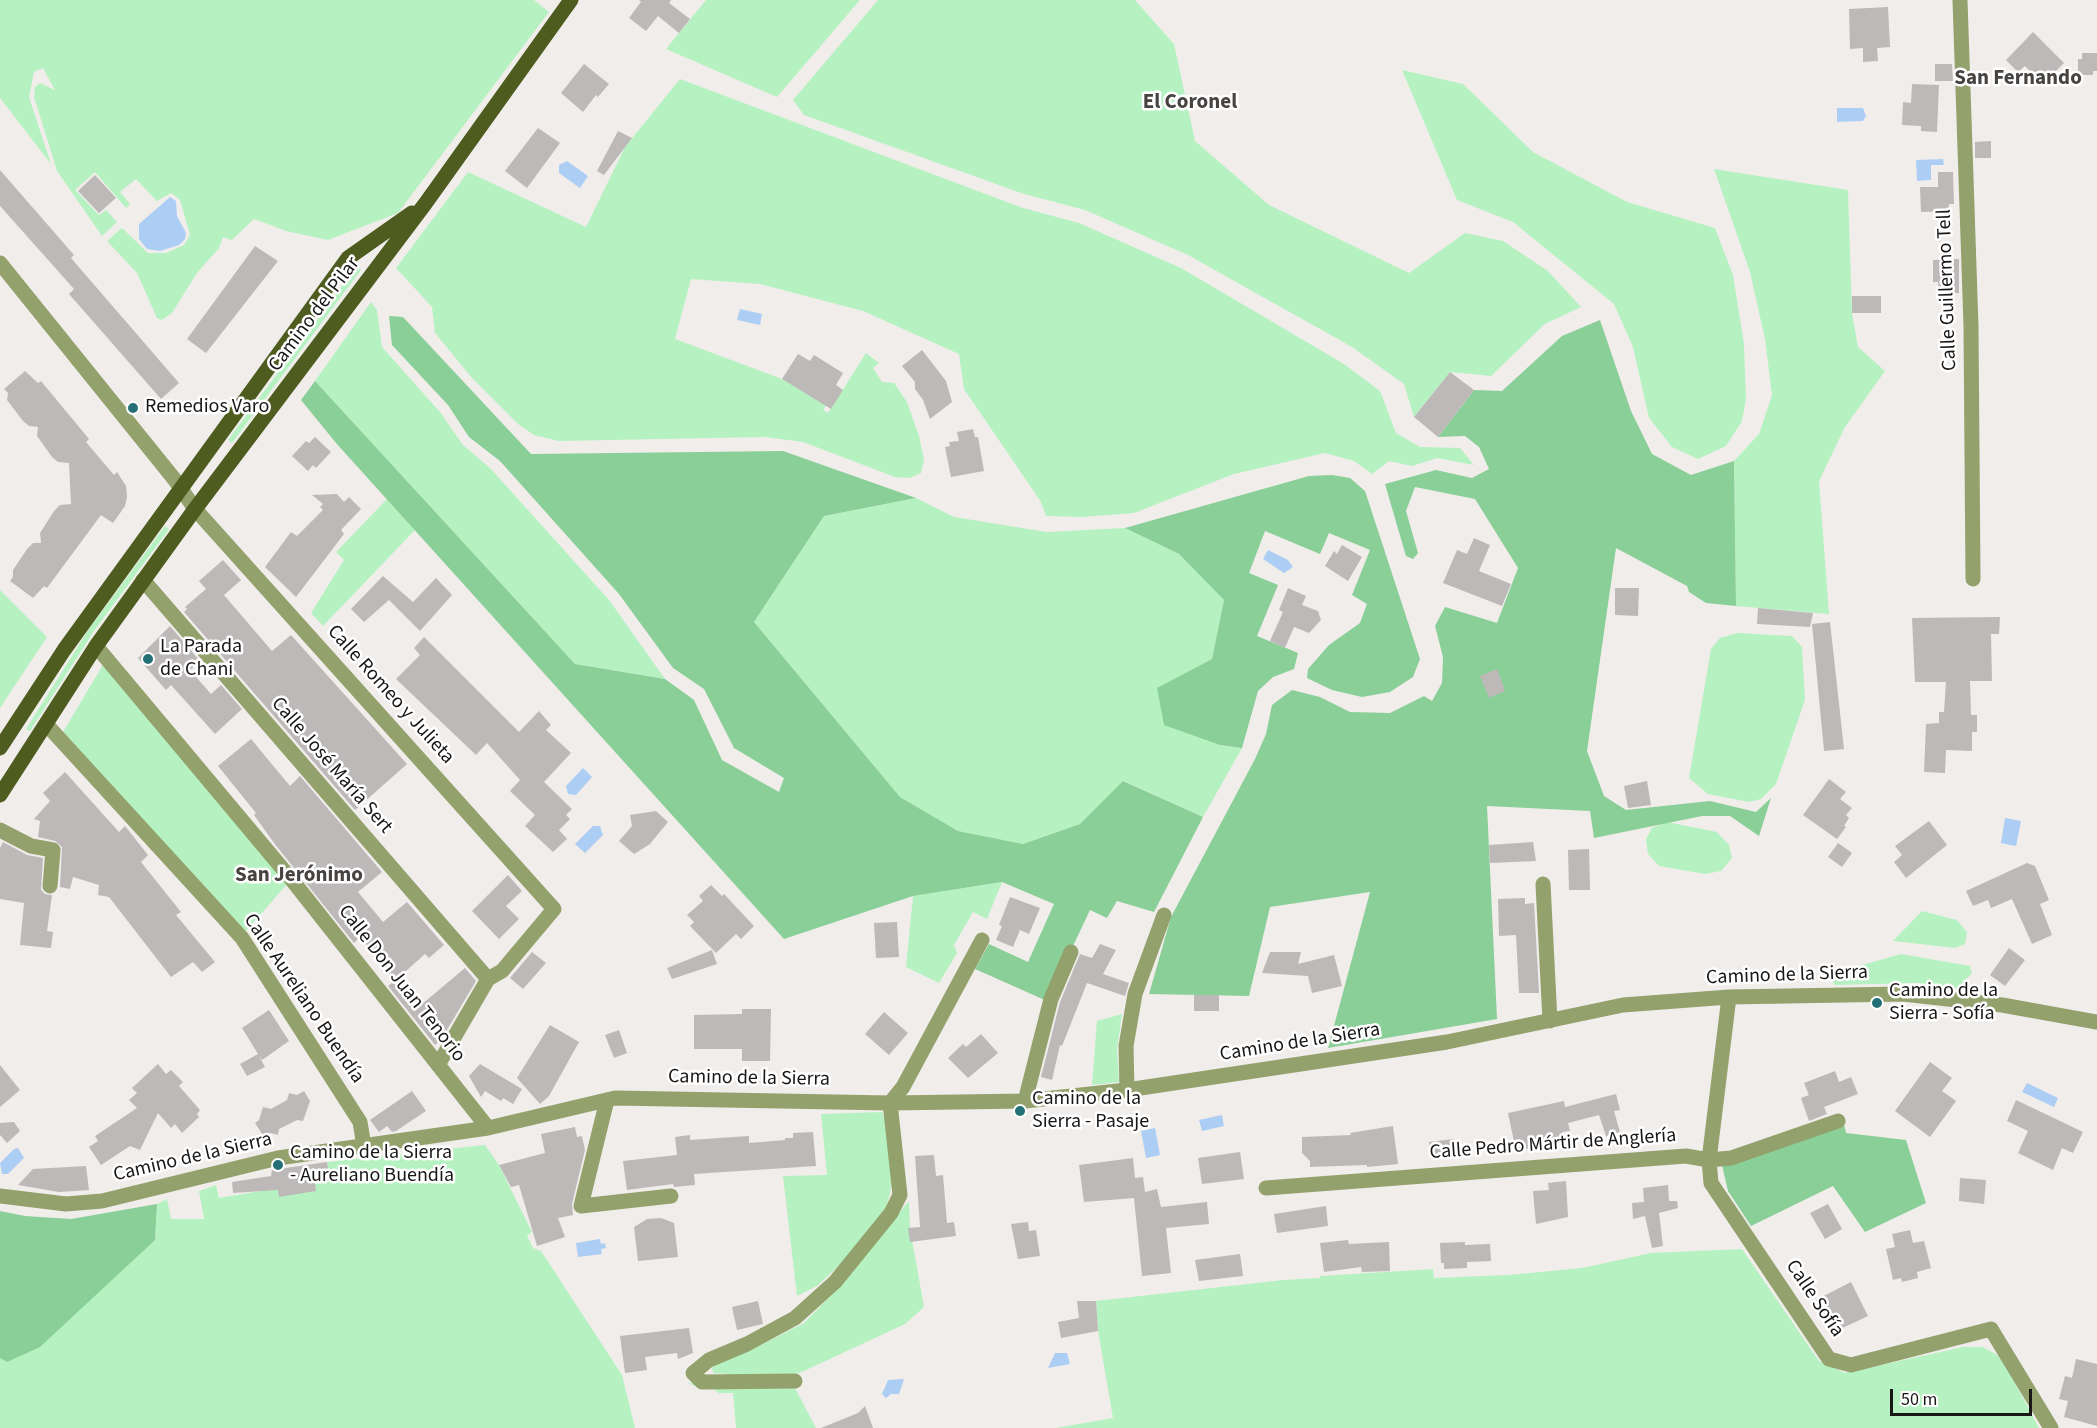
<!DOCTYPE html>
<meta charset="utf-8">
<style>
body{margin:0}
#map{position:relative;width:2097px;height:1428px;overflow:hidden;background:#f1edeb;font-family:"Source Sans 3",sans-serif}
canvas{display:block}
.scale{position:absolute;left:1890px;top:1389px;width:142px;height:27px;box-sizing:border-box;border:3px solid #181716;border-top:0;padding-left:8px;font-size:18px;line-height:21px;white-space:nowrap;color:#181716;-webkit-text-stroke:4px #fff;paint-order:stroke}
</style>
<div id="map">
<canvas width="2097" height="1428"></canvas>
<div class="scale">50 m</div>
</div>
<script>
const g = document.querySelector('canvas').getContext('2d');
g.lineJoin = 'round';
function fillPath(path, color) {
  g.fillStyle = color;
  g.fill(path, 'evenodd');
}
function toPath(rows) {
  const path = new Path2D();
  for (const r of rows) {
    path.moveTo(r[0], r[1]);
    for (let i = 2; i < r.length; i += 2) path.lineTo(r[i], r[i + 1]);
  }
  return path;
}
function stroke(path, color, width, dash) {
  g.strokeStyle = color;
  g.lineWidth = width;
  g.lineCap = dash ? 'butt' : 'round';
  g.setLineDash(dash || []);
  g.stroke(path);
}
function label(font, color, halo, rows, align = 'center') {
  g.font = font + ' "Source Sans 3",sans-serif';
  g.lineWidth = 5;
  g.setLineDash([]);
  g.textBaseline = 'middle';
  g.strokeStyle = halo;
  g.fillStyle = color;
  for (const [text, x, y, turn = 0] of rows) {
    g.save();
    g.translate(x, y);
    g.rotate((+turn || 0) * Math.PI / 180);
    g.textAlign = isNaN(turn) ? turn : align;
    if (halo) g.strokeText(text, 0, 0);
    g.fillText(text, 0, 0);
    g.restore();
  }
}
const green = toPath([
 [0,0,534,0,549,12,398,213,328,240,286,231,254,219,232,240,223,237,219,248,197,273,172,313,162,320,157,318,137,273,107,241,122,228,148,253,166,253,184,245,190,235,180,200,171,193,157,201,136,179,120,192,130,204,126,208,95,172,75,190,99,215,106,210,117,222,102,236,57,171,34,97,35,87,40,83,55,90,43,68,34,72,29,97,51,164,0,98],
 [706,0,860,0,777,97,666,49],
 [878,0,1135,0,1174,44,1195,141,1269,205,1409,273,1465,233,1503,241,1548,271,1581,307,1545,324,1491,376,1450,372,1414,417,1404,384,1352,347,1188,255,1085,210,1024,194,804,115,793,100],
 [1402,70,1463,84,1533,152,1627,202,1715,228,1733,275,1744,344,1746,399,1742,421,1726,446,1698,459,1672,447,1649,418,1633,347,1614,304,1513,222,1457,200],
 [680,79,1023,208,1079,223,1181,268,1344,364,1380,391,1396,433,1420,447,1460,448,1474,465,1437,458,1412,466,1389,461,1372,474,1354,461,1325,453,1234,474,1134,513,1082,517,1046,516,1041,502,964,389,959,354,863,311,760,284,691,279,675,339,782,379,826,405,823,410,828,413,866,353,879,363,873,368,882,382,894,383,907,402,919,436,924,459,921,473,910,478,895,477,803,442,765,437,559,441,534,435,518,424,472,378,435,333,432,307,396,268,468,172,586,227,625,147],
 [1714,169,1848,190,1852,313,1858,347,1885,371,1845,427,1819,481,1829,614,1736,606,1734,461,1759,434,1772,395,1765,339,1750,272],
 [357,266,361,270,232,443,228,440],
 [371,302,377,310,382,347,440,412,463,445,491,469,609,600,665,679,575,664,315,381],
 [916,498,954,517,1047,532,1125,528,1179,554,1224,600,1212,659,1157,689,1220,745,1242,748,1203,817,1124,781,1080,824,1023,844,958,831,900,797,754,622,824,516],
 [387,499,415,530,323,626,311,613,344,560,336,552],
 [165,526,169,529,94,631,30,731,26,729,89,629],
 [0,590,47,637,0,708],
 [1737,633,1792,636,1802,647,1805,700,1776,784,1761,799,1749,802,1708,794,1689,778,1711,649,1720,638],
 [104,663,288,883,245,932,63,732],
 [1667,822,1717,832,1729,845,1732,858,1721,871,1705,874,1659,866,1648,854,1646,839,1652,828],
 [1002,882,987,919,973,912,954,945,957,953,939,983,906,967,913,896],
 [1922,911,1957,920,1967,932,1965,944,1955,948,1893,941],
 [1901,954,1970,966,1972,973,1957,989,1918,983,1835,985,1829,978,1833,973],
 [1122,1014,1117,1049,1119,1082,1092,1085,1097,1021],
 [882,1112,890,1136,893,1173,890,1194,884,1213,846,1259,817,1286,797,1296,783,1176,827,1175,821,1114],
 [485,1145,499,1165,532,1232,527,1236,533,1248,541,1251,622,1375,635,1428,0,1428,0,1358,7,1362,103,1285,155,1240,157,1204,167,1199,171,1219,204,1219,199,1191,216,1185,219,1198,273,1189,278,1189,279,1196,315,1191,315,1183,329,1181,327,1162],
 [909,1201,910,1228,924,1307,905,1324,804,1371,782,1378,713,1373,712,1368,723,1360,761,1345,804,1323,835,1291],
 [1742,1249,1819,1361,1845,1373,1963,1347,1983,1347,2001,1357,2039,1428,1056,1428,1113,1418,1098,1331,1096,1301,1283,1280,1320,1278,1320,1276,1433,1269,1434,1278,1508,1275,1582,1268,1651,1253],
 [687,1383,795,1388,816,1428,736,1428,733,1393,719,1393,710,1387,701,1388]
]);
const forest = toPath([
 [389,316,403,317,531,454,783,451,916,498,824,516,754,622,900,797,958,831,1023,844,1080,824,1123,781,1203,817,1154,912,1117,901,1107,918,1090,910,1047,1001,975,969,989,944,1028,962,1054,904,1002,882,913,896,784,939,336,443,301,400,315,381,575,664,665,679,694,700,722,760,779,792,784,778,734,748,704,689,673,668,619,594,500,461,469,437,448,405,392,345],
 [1600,320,1631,411,1652,454,1691,475,1734,461,1736,606,1706,603,1689,592,1687,586,1616,548,1587,751,1604,796,1626,810,1710,801,1756,812,1771,798,1759,836,1730,816,1702,816,1594,838,1590,811,1487,806,1497,1019,1328,1048,1370,892,1270,907,1249,996,1149,994,1171,917,1255,759,1266,734,1272,705,1292,690,1320,697,1350,712,1390,713,1424,696,1432,701,1442,683,1443,657,1435,626,1445,607,1497,623,1518,568,1475,499,1415,487,1406,511,1418,553,1413,559,1406,556,1385,484,1436,470,1472,478,1489,469,1479,447,1465,436,1438,437,1474,390,1502,391,1562,336],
 [1332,475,1350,478,1365,491,1420,659,1413,677,1390,692,1362,697,1332,690,1307,678,1308,669,1329,645,1360,623,1367,604,1352,595,1370,550,1329,533,1320,554,1265,531,1249,573,1278,585,1257,636,1298,653,1294,669,1273,677,1258,691,1242,748,1220,745,1164,725,1157,688,1212,659,1224,600,1179,554,1125,528,1309,476],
 [1844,1124,1846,1133,1906,1140,1926,1203,1865,1232,1833,1186,1751,1226,1728,1191,1722,1165],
 [157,1204,155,1240,40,1347,7,1362,0,1358,0,1211,25,1216,71,1219]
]);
const water = toPath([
 [1837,108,1863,108,1866,116,1863,121,1837,122],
 [1943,159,1944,165,1931,165,1931,180,1917,181,1916,160],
 [567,161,588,176,580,188,559,173,559,165],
 [170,197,176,201,177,216,186,233,185,239,179,245,160,251,147,249,139,239,139,224],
 [740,309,762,314,760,325,737,320],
 [1268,550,1288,560,1293,567,1284,573,1263,559],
 [583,768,592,777,576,795,568,794,566,786],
 [2005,818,2021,821,2016,846,2001,843],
 [593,826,600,826,603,835,585,853,575,844],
 [2027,1083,2058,1098,2054,1107,2022,1092],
 [1222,1115,1224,1126,1202,1131,1199,1120],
 [1155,1128,1160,1155,1146,1158,1141,1131],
 [18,1148,24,1158,8,1174,2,1174,0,1163,14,1149],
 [600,1239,601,1244,605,1243,606,1248,601,1249,602,1254,578,1257,576,1243],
 [1055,1353,1067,1353,1070,1364,1048,1368],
 [904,1379,899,1394,891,1394,886,1398,882,1394,888,1380]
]);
const building = toPath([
 [639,0,671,0,669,3,690,19,679,33,658,16,646,31,629,18,641,2],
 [1888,7,1890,47,1877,48,1878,61,1863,62,1863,48,1850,49,1849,9],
 [2033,32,2064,63,2043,84,2025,66,2018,72,2006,60],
 [2082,53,2097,53,2097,71,2093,71,2093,75,2078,75,2078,59,2082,59],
 [584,64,609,84,598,97,596,95,583,112,561,93],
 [1935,64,1952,64,1953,81,1935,81],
 [1912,84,1939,85,1937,132,1921,131,1921,126,1902,125,1903,102,1911,103],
 [538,128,560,143,527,188,505,171],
 [618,131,632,138,604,175,597,171],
 [1991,141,1991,158,1975,158,1975,142],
 [0,170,74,255,71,258,179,383,161,399,69,294,74,289,0,206],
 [1938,172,1953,172,1954,204,1949,204,1949,211,1921,212,1920,187,1938,187],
 [95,175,116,198,99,213,78,191],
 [255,246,278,261,206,353,187,339],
 [1959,259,1959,293,1939,293,1938,282,1933,282,1933,260],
 [1852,296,1881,296,1881,313,1852,313],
 [922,350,946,381,952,402,930,419,923,400,915,389,915,382,902,366],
 [798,354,810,361,814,355,843,373,836,385,843,390,831,409,782,379],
 [25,371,38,383,41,381,89,439,86,442,114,475,117,472,126,486,127,497,125,506,113,523,101,515,47,588,44,586,33,598,10,581,13,577,13,570,27,549,33,543,41,543,40,533,54,511,60,505,71,504,69,463,58,462,52,457,37,436,38,427,29,426,23,421,7,400,8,393,4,389],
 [1450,372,1474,390,1438,437,1414,417],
 [973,429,975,437,978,437,984,471,951,477,945,447,950,446,949,442,959,441,957,432],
 [315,437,331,452,316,468,313,465,308,471,292,456,306,441,309,443],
 [337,494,344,502,349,497,361,509,341,530,344,534,296,597,265,567,291,532,297,536,323,510,320,507,323,504,312,495],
 [1474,538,1490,545,1479,571,1511,584,1502,606,1443,583,1457,550,1467,554],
 [1342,545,1362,557,1348,581,1325,566,1334,551,1337,554],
 [223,560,241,580,224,595,272,651,291,635,407,764,355,810,184,612,187,609,185,607,206,589,199,581],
 [383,576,413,602,436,578,452,595,420,631,389,600,364,622,351,609],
 [1288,588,1306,596,1302,605,1318,611,1321,620,1309,633,1294,627,1285,648,1270,641,1283,612,1279,610],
 [1615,588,1639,588,1638,616,1615,615],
 [1758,608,1813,613,1810,627,1757,624],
 [2000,617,1999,634,1991,634,1992,681,1970,681,1971,715,1977,715,1977,732,1972,732,1972,751,1946,750,1945,773,1924,772,1926,724,1939,723,1939,712,1944,712,1946,682,1915,682,1912,618],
 [1830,622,1844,749,1824,751,1812,624],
 [170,626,200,661,190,670,211,694,221,685,242,709,215,734,171,685,166,690,138,658],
 [424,637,519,732,539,711,551,725,546,730,571,753,544,782,572,809,566,815,570,819,559,830,567,839,553,852,525,826,535,815,510,791,520,780,487,743,476,755,396,679,420,655,414,648],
 [1497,669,1505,691,1489,698,1480,676],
 [251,739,290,786,300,776,382,872,358,892,383,922,407,902,444,945,429,958,425,954,397,979,421,1005,465,968,476,981,441,1040,435,1045,388,986,394,981,386,969,360,937,354,943,274,843,254,815,256,813,218,766],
 [65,772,119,832,125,826,148,855,141,862,181,912,176,915,215,962,202,972,193,962,171,977,109,897,98,895,99,885,73,877,70,889,60,887,62,847,55,841,38,837,40,821,34,819,50,801,43,793],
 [1829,779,1846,792,1840,799,1852,808,1846,815,1849,818,1844,826,1846,827,1837,839,1803,815],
 [1647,781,1651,805,1628,808,1624,786],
 [656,811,668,822,650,844,634,854,619,841,632,826,630,815],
 [1929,821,1947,845,1906,878,1894,862,1902,855,1895,846],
 [3,842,27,855,43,858,41,890,45,894,52,895,47,931,53,932,51,948,20,945,24,903,0,899,0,848],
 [1533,842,1536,861,1490,863,1489,845],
 [1838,843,1852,853,1842,867,1828,857],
 [1589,849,1590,890,1569,890,1568,850],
 [2027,863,2035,866,2049,900,2040,904,2052,935,2032,944,2012,899,1991,908,1988,900,1973,906,1966,891],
 [508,875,522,891,506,906,519,919,499,939,472,911],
 [711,885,722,896,724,894,754,926,741,939,736,934,716,953,690,926,694,922,687,915,703,901,699,896],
 [1010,897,1040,908,1029,934,1020,930,1013,947,996,940,1002,926,999,925],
 [1525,898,1525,904,1534,903,1539,993,1519,993,1516,935,1499,936,1498,899],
 [897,922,899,957,876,958,874,923],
 [1100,944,1116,950,1103,974,1129,983,1125,996,1087,983,1062,1046,1060,1045,1052,1080,1041,1077,1060,1002,1080,954,1092,958],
 [2009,948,2025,960,2005,986,1990,975],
 [712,950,717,964,672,979,667,968],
 [532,952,546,963,523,989,510,978],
 [1270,952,1301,952,1298,964,1334,955,1342,986,1312,993,1308,976,1262,973],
 [1194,995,1219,995,1219,1011,1194,1011],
 [742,1009,771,1009,770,1061,742,1061,742,1049,694,1049,694,1015,742,1014],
 [269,1010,289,1041,262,1060,259,1056,265,1067,247,1076,240,1064,258,1054,242,1028],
 [884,1012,908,1033,889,1055,865,1034],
 [550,1025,579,1042,549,1096,540,1104,517,1078],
 [619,1030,627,1053,614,1058,605,1035],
 [981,1034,998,1053,968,1078,948,1058,963,1044,966,1047],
 [1930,1062,1952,1078,1942,1091,1956,1101,1930,1137,1895,1111],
 [158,1064,166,1074,171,1070,183,1082,179,1086,200,1110,197,1114,199,1117,182,1133,175,1124,171,1128,158,1113,140,1150,130,1146,101,1165,89,1147,98,1141,95,1136,137,1108,129,1100,137,1093,132,1088],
 [480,1064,522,1089,513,1104,503,1098,501,1101,485,1091,481,1097,469,1076],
 [0,1065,20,1090,0,1107],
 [1835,1071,1839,1082,1851,1077,1858,1094,1824,1107,1827,1114,1809,1121,1801,1098,1809,1095,1804,1083],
 [304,1091,310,1101,303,1121,297,1120,279,1129,278,1135,271,1133,264,1137,255,1123,259,1120,263,1107,271,1109,287,1100,289,1093,297,1095],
 [412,1091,426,1111,396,1131,392,1132,387,1126,379,1132,370,1120],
 [1616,1094,1620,1110,1614,1111,1620,1132,1606,1136,1599,1115,1568,1123,1570,1131,1562,1132,1562,1136,1548,1139,1549,1144,1516,1151,1508,1113,1564,1101,1565,1107],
 [2016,1100,2083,1132,2073,1153,2062,1148,2053,1170,2018,1153,2028,1131,2007,1121],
 [14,1122,20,1131,7,1143,0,1135,0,1123],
 [1393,1126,1398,1164,1367,1167,1367,1165,1310,1167,1310,1161,1302,1153,1302,1137,1351,1135,1350,1133],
 [575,1127,577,1137,582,1136,585,1150,572,1204,573,1215,558,1218,565,1237,537,1246,519,1185,511,1187,499,1165,545,1153,541,1134],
 [813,1132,816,1166,694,1174,695,1185,674,1187,673,1184,627,1190,623,1161,677,1155,675,1137,690,1135,690,1140,749,1136,749,1143,785,1140,785,1138,793,1138,793,1133],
 [1454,1139,1456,1153,1431,1156,1429,1142],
 [1240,1152,1244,1179,1202,1184,1198,1158],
 [934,1155,936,1176,943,1175,947,1223,954,1222,956,1236,910,1242,908,1228,920,1227,915,1156],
 [1133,1158,1135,1178,1143,1177,1145,1192,1157,1189,1161,1207,1207,1202,1209,1224,1166,1228,1171,1273,1142,1276,1134,1198,1084,1202,1079,1165],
 [327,1162,330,1181,315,1183,316,1191,279,1197,278,1190,233,1193,232,1182,271,1176,272,1170],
 [86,1166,89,1190,59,1192,18,1185,33,1169],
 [1960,1178,1986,1180,1984,1204,1959,1201],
 [1566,1181,1568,1217,1536,1224,1533,1191,1549,1190,1548,1183],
 [1668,1185,1669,1201,1677,1201,1678,1208,1659,1213,1663,1246,1652,1248,1645,1216,1633,1219,1632,1203,1644,1202,1643,1188],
 [1828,1204,1842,1229,1825,1239,1810,1213],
 [1326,1206,1328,1226,1277,1233,1274,1214],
 [661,1218,674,1223,678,1257,638,1261,634,1227,647,1219],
 [1028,1222,1029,1231,1036,1230,1040,1256,1018,1259,1011,1224],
 [1910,1230,1913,1243,1924,1241,1931,1268,1917,1272,1918,1278,1902,1282,1901,1278,1893,1280,1886,1249,1895,1247,1892,1234],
 [1348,1240,1349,1244,1389,1242,1390,1271,1362,1272,1361,1267,1324,1272,1320,1243],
 [1465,1242,1465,1245,1490,1244,1491,1261,1467,1262,1467,1268,1444,1269,1444,1263,1441,1263,1440,1243],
 [1240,1254,1243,1276,1199,1281,1195,1260],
 [1851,1282,1868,1316,1832,1333,1816,1300],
 [758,1301,763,1324,737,1330,732,1307],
 [1077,1301,1096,1301,1098,1331,1061,1338,1058,1322,1079,1318],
 [689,1328,693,1353,678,1359,677,1353,645,1357,647,1370,625,1373,620,1336],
 [2076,1359,2097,1364,2097,1426,2064,1417,2068,1401,2059,1399,2065,1376,2072,1378],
 [865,1406,873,1428,821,1428,858,1413]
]);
const minor = toPath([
 [1960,0,1971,326,1973,579],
 [0,263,175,480,195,509,554,909,502,971,488,979,438,1065],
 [143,580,488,979],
 [96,646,292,880,488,1128],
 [46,724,242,938,360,1122,364,1146],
 [0,830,31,846,53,850,50,886],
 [1543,884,1550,1021],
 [1729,997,1709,1160,1711,1183,1829,1359,1851,1365,1991,1329,2051,1428],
 [1127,1090,1126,1046,1135,994,1164,915],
 [607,1100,581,1206,671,1196],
 [1025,1101,1051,999,1071,952],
 [1266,1188,1686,1156,1709,1160,1731,1158,1838,1121],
 [0,1196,66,1204,102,1201,278,1158,488,1128,615,1098,890,1103,1025,1101,1127,1090,1447,1042,1623,1005,1729,997,1903,994,2002,1005,2097,1022],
 [795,1381,702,1382,693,1373,709,1360,747,1344,795,1318,835,1282,891,1213,900,1195,890,1103,903,1087,982,940]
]);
const major = toPath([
 [0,748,64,650,348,258,412,213],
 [0,795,96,646,195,509,425,204,571,0]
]);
const markers = [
 [133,408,6,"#257076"],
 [148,659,6,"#257076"],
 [1877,1003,6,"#257076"],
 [1020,1111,6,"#257076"],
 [278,1165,6,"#257076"]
];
const streetNames = [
 ["Calle Guillermo Tell",1948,290,-92],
 ["Camino del Pilar",315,315,-53],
 ["Calle Romeo y Julieta",390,695,48],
 ["Calle José María Sert",331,766,49],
 ["Camino de la Sierra",1787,976,-2],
 ["Calle Don Juan Tenorio",401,984,52],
 ["Calle Aureliano Buendía",303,999,56],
 ["Camino de la Sierra",1300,1043,-9],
 ["Camino de la Sierra",749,1079,1],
 ["Calle Pedro Mártir de Anglería",1553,1145,-4],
 ["Camino de la Sierra",193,1158,-13],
 ["Calle Sofía",1814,1299,56]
];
const poiNames = [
 ["Remedios Varo",145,408],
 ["La Parada",160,648],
 ["de Chani",160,671],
 ["Camino de la",1889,992],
 ["Sierra - Sofía",1889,1015],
 ["Camino de la",1032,1100],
 ["Sierra - Pasaje",1032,1123],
 ["Camino de la Sierra",290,1154],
 ["- Aureliano Buendía",290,1177]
];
const neighbourhoodNames = [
 ["San Fernando",2018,79],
 ["El Coronel",1190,103],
 ["San Jerónimo",299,876]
];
fillPath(green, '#b6f2c1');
fillPath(forest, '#89cf97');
fillPath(water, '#adcef4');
fillPath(building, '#beb9b9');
stroke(minor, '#93a16c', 15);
stroke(major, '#4e5c20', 15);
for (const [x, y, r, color] of markers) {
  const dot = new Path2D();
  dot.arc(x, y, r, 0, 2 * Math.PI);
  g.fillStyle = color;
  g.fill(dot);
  stroke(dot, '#fff', 2);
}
label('20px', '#181716', '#fff', streetNames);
label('20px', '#181716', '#fff', poiNames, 'left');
label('bold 21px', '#464341', '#fff', neighbourhoodNames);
</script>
